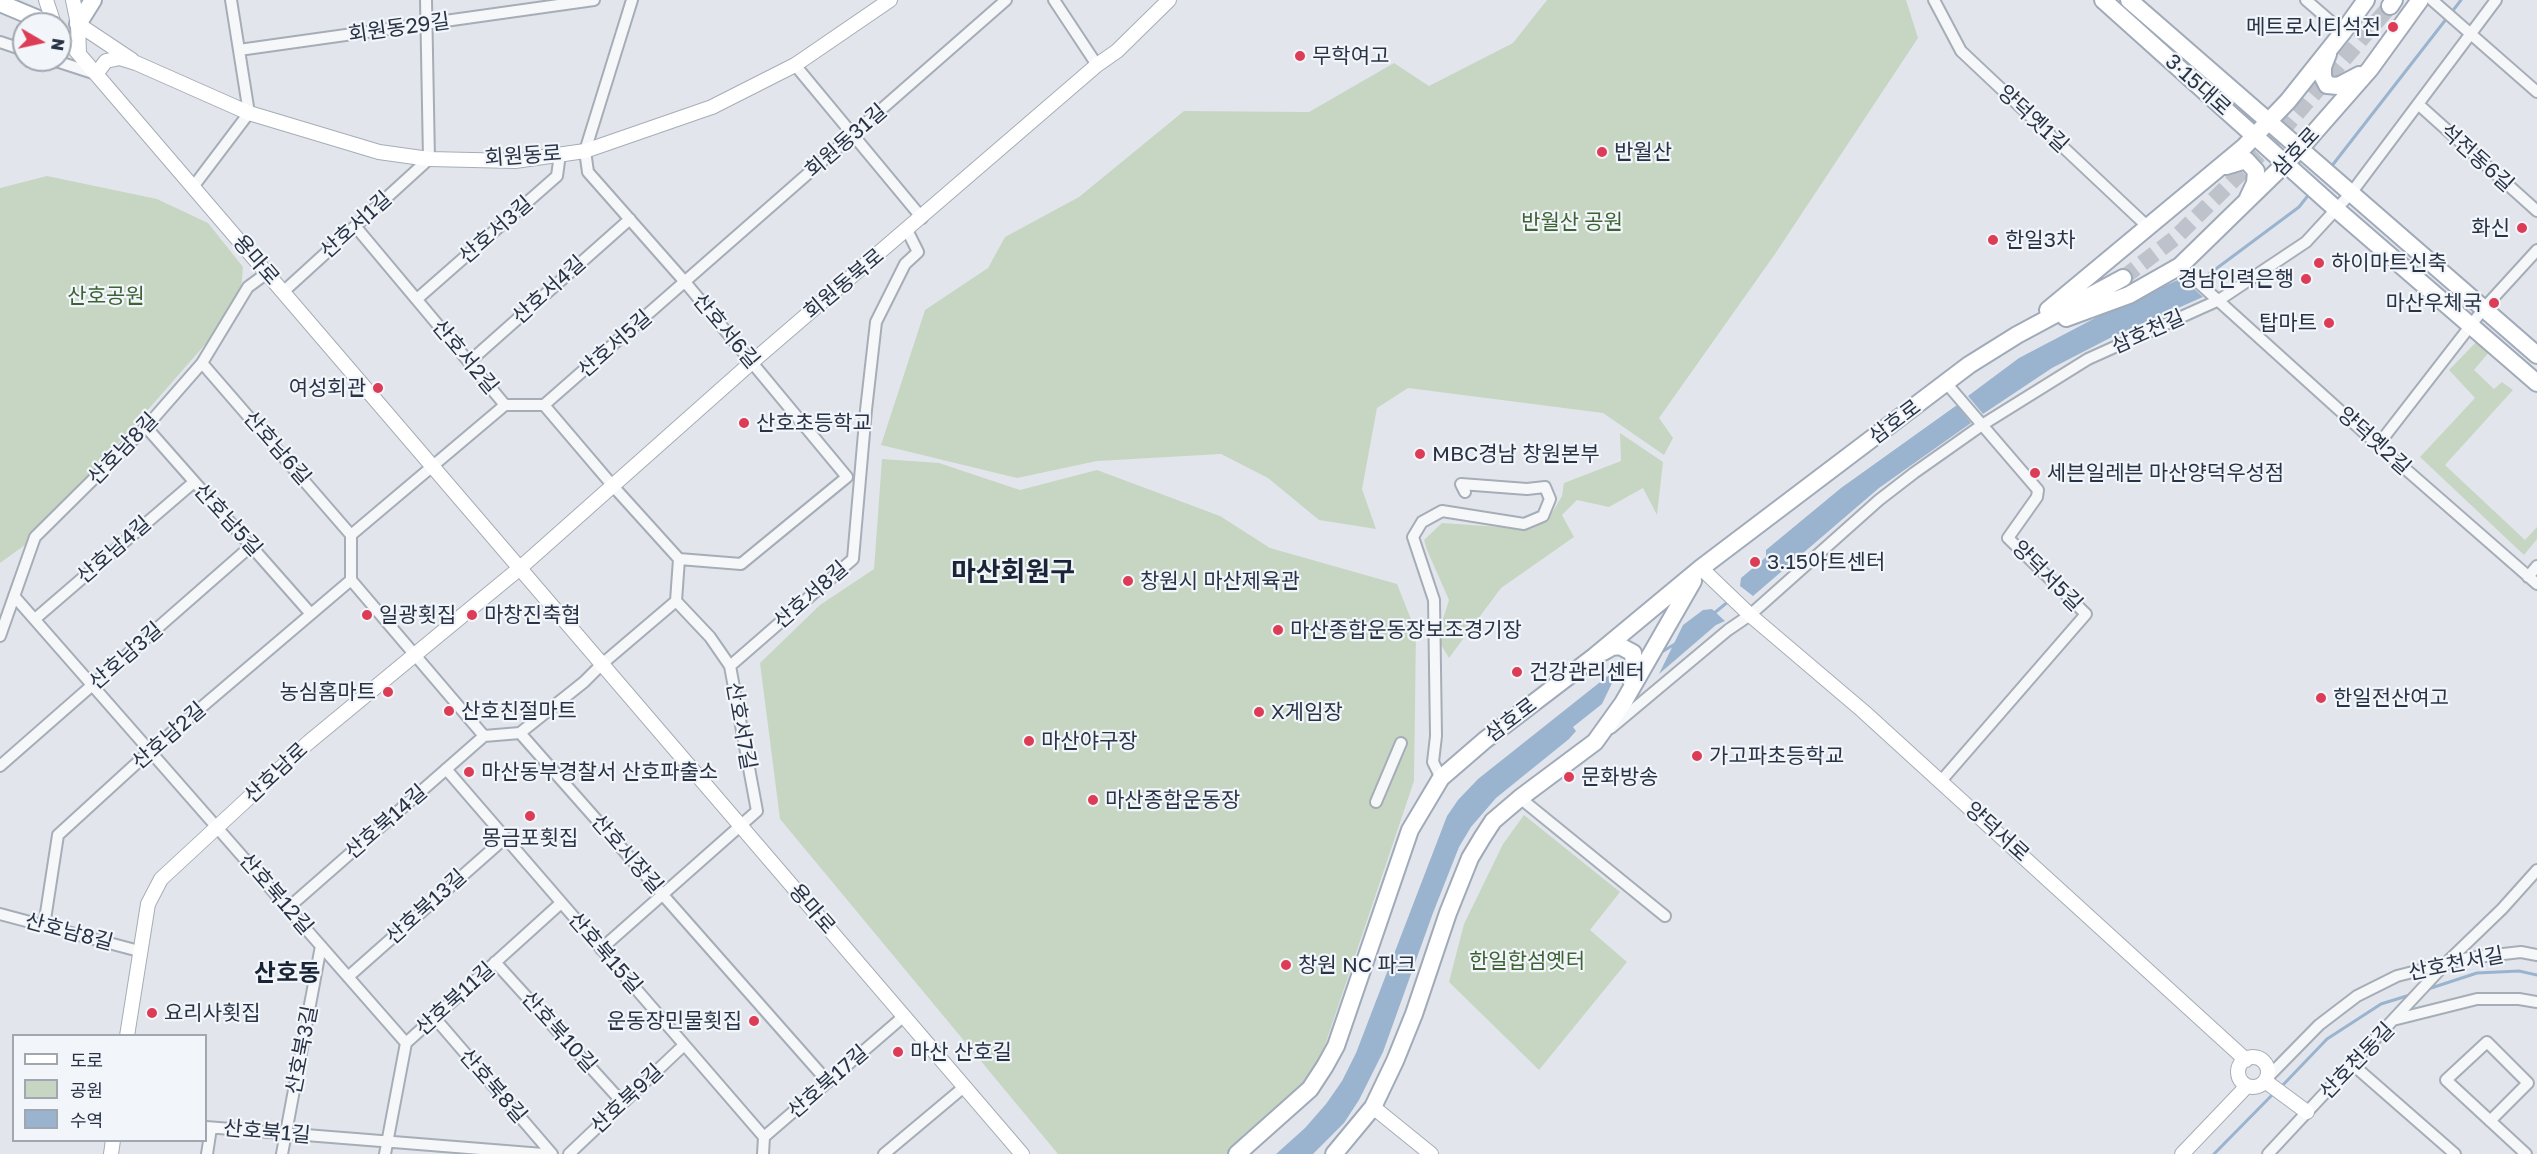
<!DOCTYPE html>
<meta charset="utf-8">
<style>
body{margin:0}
#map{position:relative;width:2537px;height:1154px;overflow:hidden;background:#e2e6ec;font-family:"Golos Text","Noto Sans KR",sans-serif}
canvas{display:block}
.legend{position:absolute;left:12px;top:1034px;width:195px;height:108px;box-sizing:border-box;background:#f2f5f9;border:2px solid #a1a7b1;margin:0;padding:8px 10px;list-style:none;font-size:18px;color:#283346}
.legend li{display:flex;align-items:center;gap:12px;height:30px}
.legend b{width:30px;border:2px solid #a1a7b1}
.north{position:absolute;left:12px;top:12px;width:60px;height:60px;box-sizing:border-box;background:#f2f5f9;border:2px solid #a1a7b1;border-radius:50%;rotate:99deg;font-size:16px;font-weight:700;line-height:24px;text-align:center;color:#283346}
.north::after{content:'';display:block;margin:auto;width:21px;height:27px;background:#dc3c55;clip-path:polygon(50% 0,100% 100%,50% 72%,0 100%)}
</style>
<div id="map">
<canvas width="2537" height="1154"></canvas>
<ul class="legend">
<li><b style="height:8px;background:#fff"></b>도로</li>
<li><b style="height:16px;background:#c7d6c2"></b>공원</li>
<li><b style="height:16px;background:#9ab4cf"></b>수역</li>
</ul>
<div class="north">N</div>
</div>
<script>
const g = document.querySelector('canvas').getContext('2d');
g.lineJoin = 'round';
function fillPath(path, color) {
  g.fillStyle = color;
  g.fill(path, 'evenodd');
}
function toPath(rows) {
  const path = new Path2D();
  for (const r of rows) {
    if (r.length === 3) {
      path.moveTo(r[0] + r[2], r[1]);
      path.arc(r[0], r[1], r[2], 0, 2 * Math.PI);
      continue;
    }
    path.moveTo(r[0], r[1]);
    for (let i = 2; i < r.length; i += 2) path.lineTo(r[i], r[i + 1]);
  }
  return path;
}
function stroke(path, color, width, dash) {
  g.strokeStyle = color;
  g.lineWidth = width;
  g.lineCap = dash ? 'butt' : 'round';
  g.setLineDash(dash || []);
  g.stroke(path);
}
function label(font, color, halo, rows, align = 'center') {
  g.font = font + ' "Golos Text","Noto Sans KR",sans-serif';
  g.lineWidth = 4.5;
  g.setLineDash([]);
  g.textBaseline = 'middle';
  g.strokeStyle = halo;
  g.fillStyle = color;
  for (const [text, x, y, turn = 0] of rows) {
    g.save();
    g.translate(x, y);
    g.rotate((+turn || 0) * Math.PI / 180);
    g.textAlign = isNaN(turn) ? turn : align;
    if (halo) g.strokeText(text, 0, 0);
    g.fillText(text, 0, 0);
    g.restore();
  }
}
const green = toPath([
 [1547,0,1906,0,1918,38,1775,254,1659,418,1673,438,1664,455,1603,413,1408,388,1377,408,1362,489,1376,529,1319,520,1268,478,1221,454,1097,461,1017,478,881,445,925,310,988,268,1005,237,1079,197,1184,111,1309,112,1394,63,1429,86,1513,43],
 [47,176,157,199,208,223,243,267,241,292,223,324,132,428,25,545,0,563,0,188],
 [2480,338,2491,350,2474,370,2494,389,2502,382,2513,390,2445,465,2525,540,2537,527,2537,539,2524,555,2420,457,2475,398,2449,370],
 [1620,433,1663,462,1657,515,1643,488,1609,507,1577,500,1562,515,1574,537,1501,588,1449,658,1437,638,1449,600,1427,550,1424,540,1442,523,1531,529,1549,518,1562,496,1564,483,1621,461],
 [882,459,939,463,1020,490,1097,470,1220,516,1270,548,1397,584,1416,632,1414,781,1321,1057,1290,1102,1233,1154,1058,1154,780,819,760,663,820,605,874,569],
 [1524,815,1620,892,1590,930,1627,962,1539,1070,1449,982,1464,924,1503,844]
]);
const water = toPath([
 [2182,278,2203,297,2110,338,2052,368,1983,414,1968,396,2019,358,2101,315],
 [1957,405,1971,423,1879,488,1753,596,1740,586,1741,578,1766,557,1766,550,1841,488],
 [1712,609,1725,621,1716,625,1659,674,1683,625,1703,610],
 [1609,675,1613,681,1602,704,1573,727,1576,731,1569,739,1496,798,1471,827,1459,847,1433,913,1383,1052,1359,1100,1344,1123,1313,1154,1276,1154,1305,1128,1326,1104,1342,1081,1356,1053,1447,816,1458,800,1478,779]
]);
const stream = toPath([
 [2451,13,2461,0],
 [2331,167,2447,18],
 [2201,280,2299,207,2310,193],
 [1713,614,1729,601],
 [1660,653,1675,644],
 [1610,680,1628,670],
 [2428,989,2477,973,2519,971,2537,975],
 [2281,1087,2327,1039,2381,1004,2413,994],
 [2214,1154,2274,1093]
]);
const primaryTunnel = toPath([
 [2123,278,2175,238,2274,140,2390,6]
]);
const street = toPath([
 [632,0,585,151,588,172,685,282,847,477,741,564,679,559],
 [1054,0,1097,65],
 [1934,0,1961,51,2148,227],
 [2306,0,2343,32],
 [2432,0,2537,92],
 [0,42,24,50],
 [239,50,594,0],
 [53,60,96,74],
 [795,65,922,218],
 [2418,104,2537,211],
 [193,187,249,113,231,0],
 [355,226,505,405,544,405,613,486,679,559,676,601,602,664,584,682,520,733],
 [2180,266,2378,445,2537,584],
 [283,292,429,159,426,0],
 [417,299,557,176,560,154],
 [469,362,630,219],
 [202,363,351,535],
 [505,405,351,535,351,580,484,736,520,733],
 [544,405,1006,0],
 [146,427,311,614],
 [2378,445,2485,307,2537,250],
 [2528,577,2537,566],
 [14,596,406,1043],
 [35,619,194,482],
 [0,636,35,537,146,427,202,363,248,287,267,273],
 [730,666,853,559,866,410,876,322,905,264,918,252,907,230],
 [1611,728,1728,630,1750,615,1879,500,1914,473,1982,425,2088,359,2219,300,2306,242,2352,192,2496,0],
 [520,733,828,1082],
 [0,766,251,546],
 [446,769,764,1137],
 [1441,778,1433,762,1436,736,1434,600,1413,537,1422,522,1442,511,1524,524,1543,516,1550,499,1545,487,1527,489,1461,484,1465,492],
 [1941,781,2086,614,2008,538,2037,497,2038,490,1947,384],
 [1520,798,1665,916],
 [1376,802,1401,743],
 [288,908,484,736],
 [0,914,139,951],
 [44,926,58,835,150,751,351,580],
 [601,949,757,811,730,666,710,637,676,601],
 [495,962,622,1102],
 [348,977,505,838],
 [434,1017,552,1154],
 [2393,1020,2477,999,2519,999,2537,1002],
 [2352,1064,2455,1154],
 [2267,1078,2319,1025,2357,996,2397,976,2468,958,2521,952,2537,955],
 [2490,1121,2528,1083,2487,1042,2446,1080,2526,1154],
 [206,1127,543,1154],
 [207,1154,211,1128],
 [282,1154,321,946],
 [385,1154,406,1043,561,903],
 [569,1154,684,1045],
 [763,1154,764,1137,904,1016],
 [884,1154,964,1087],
 [2268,1154,2446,963,2502,909,2537,870]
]);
const secondary = toPath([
 [46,0,54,24],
 [73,0,78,24,79,54],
 [78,24,132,60],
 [60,32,1022,1154],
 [96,74,106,61,120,58,136,63,249,113,379,152,429,159,515,161,585,151,712,107,795,65,890,0],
 [1701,568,1750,615,1863,711,2246,1060],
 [127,1036,148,904,161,879,309,742,520,568,752,362,1097,65,1117,51,1169,0],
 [2253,1072,15],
 [2265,1081,2307,1112],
 [1373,1107,1431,1154],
 [111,1154,113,1140],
 [2182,1154,2247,1086]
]);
const primary = toPath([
 [2103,0,2336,209,2537,383],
 [2129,0,2537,355],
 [0,3,50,24],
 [2390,6,2394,0],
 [78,24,93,0],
 [2328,54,2323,67,2323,77,2327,85,2338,86,2359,75],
 [2226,166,2246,160,2256,171,2255,183,2248,198],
 [2048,310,2244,147,2288,101,2343,32,2366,0],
 [2066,318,2129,295,2180,266,2299,150,2370,69,2420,0],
 [1603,652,1612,647,1620,646,1633,653,1634,670,1631,680],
 [1237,1154,1310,1089,1325,1066,1336,1046,1410,830,1441,778,1485,740,1595,656,1701,568,1969,365,2017,335,2123,278],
 [1334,1154,1373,1107,1395,1061,1414,1014,1448,913,1470,858,1482,838,1493,821,1520,798,1595,742,1623,703,1693,581]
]);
const markers = [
 [2393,27,6,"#dc3c55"],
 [1300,56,6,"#dc3c55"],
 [1602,152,6,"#dc3c55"],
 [2522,228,6,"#dc3c55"],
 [1993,240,6,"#dc3c55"],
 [2319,263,6,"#dc3c55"],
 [2306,279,6,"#dc3c55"],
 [2494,303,6,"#dc3c55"],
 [2329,323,6,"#dc3c55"],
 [378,388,6,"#dc3c55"],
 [744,423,6,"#dc3c55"],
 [1420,454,6,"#dc3c55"],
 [2035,473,6,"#dc3c55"],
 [1755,562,6,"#dc3c55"],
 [1128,581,6,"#dc3c55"],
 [367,615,6,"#dc3c55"],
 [472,615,6,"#dc3c55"],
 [1278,630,6,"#dc3c55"],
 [1517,672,6,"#dc3c55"],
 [388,692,6,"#dc3c55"],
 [2321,698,6,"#dc3c55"],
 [449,711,6,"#dc3c55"],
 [1259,712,6,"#dc3c55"],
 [1029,741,6,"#dc3c55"],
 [1697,756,6,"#dc3c55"],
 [469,772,6,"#dc3c55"],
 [1569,777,6,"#dc3c55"],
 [1093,800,6,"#dc3c55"],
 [530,816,6,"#dc3c55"],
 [1286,965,6,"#dc3c55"],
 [152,1013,6,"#dc3c55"],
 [754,1021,6,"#dc3c55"],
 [898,1052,6,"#dc3c55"]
];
const poiNames = [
 ["메트로시티석전",2381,27,"right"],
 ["무학여고",1312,56],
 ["반월산",1614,152],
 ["화신",2510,228,"right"],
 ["한일3차",2005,240],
 ["하이마트신축",2331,263],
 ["경남인력은행",2294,279,"right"],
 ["마산우체국",2482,303,"right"],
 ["탑마트",2317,323,"right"],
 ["여성회관",366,388,"right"],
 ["산호초등학교",756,423],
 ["MBC경남 창원본부",1432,454],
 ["세븐일레븐 마산양덕우성점",2047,473],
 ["3.15아트센터",1767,562],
 ["창원시 마산제육관",1140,581],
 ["일광횟집",379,615],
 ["마창진축협",484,615],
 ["마산종합운동장보조경기장",1290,630],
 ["건강관리센터",1529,672],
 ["농심홈마트",376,692,"right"],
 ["한일전산여고",2333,698],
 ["산호친절마트",461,711],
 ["X게임장",1271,712],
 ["마산야구장",1041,741],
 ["가고파초등학교",1709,756],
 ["마산동부경찰서 산호파출소",481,772],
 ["문화방송",1581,777],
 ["마산종합운동장",1105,800],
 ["몽금포횟집",530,838,"center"],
 ["창원 NC 파크",1298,965],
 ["요리사횟집",164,1013],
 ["운동장민물횟집",742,1021,"right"],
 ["마산 산호길",910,1052]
];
const streetNames = [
 ["회원동29길",399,28,-8],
 ["3·15대로",2198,85,42],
 ["양덕옛1길",2033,119,43],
 ["회원동31길",846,141,-41],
 ["삼호로",2296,152,-47],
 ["회원동로",523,156,-4],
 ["석전동6길",2477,158,42],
 ["산호서1길",356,225,-42],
 ["산호서3길",496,230,-41],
 ["용마로",256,260,49],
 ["회원동북로",844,284,-40],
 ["산호서4길",549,290,-42],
 ["산호서6길",726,331,50],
 ["삼호천길",2148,332,-24],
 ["산호서5길",615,344,-41],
 ["산호서2길",465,357,50],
 ["삼호로",1895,422,-37],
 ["양덕옛2길",2374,441,42],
 ["산호남6길",277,448,49],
 ["산호남8길",123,449,-46],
 ["산호남5길",228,520,48],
 ["산호남4길",114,550,-41],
 ["양덕서5길",2047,576,45],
 ["산호서8길",811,595,-41],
 ["산호남3길",126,656,-41],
 ["삼호로",1511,720,-37],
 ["산호서7길",741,726,80],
 ["산호남2길",169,736,-41],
 ["산호남로",276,773,-43],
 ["산호북14길",386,822,-41],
 ["양덕서로",1997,832,42],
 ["산호시장길",627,854,49],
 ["산호북12길",276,894,49],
 ["산호북13길",426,907,-42],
 ["용마로",812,909,49],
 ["산호남8길",69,932,15],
 ["산호북15길",605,953,49],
 ["산호천서길",2456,964,-11],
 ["산호북11길",455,999,-42],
 ["산호북10길",559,1032,48],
 ["산호북3길",302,1050,-79],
 ["산호천동길",2357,1061,-46],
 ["산호북17길",828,1082,-41],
 ["산호북8길",493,1086,49],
 ["산호북9길",627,1099,-43],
 ["산호북1길",267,1132,5]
];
const parkNames = [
 ["반월산 공원",1572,222],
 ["산호공원",106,296],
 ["한일합섬옛터",1527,961]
];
const quarterNames = [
 ["산호동",287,973]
];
const districtNames = [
 ["마산회원구",1013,572]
];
fillPath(green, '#c7d6c2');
fillPath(water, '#9ab4cf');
stroke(stream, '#9ab4cf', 3);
stroke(primaryTunnel, '#bdc2cb', 16, [16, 8]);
stroke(street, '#a6adb7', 14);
stroke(secondary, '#a6adb7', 16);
stroke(primary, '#a0aab9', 20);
stroke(street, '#f5f7f9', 10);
stroke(secondary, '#fff', 14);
stroke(primary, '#fff', 16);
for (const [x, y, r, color] of markers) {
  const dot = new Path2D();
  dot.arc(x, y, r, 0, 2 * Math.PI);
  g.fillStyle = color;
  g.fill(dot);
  stroke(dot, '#f2f5f9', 2);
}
label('21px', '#283346', '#f2f5f9', poiNames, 'left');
label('21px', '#283346', '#f2f5f9', streetNames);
label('21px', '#3d6334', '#f2f5f9', parkNames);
label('bold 24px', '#1a2437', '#f2f5f9', quarterNames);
label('bold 27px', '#1a2437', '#f2f5f9', districtNames);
</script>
